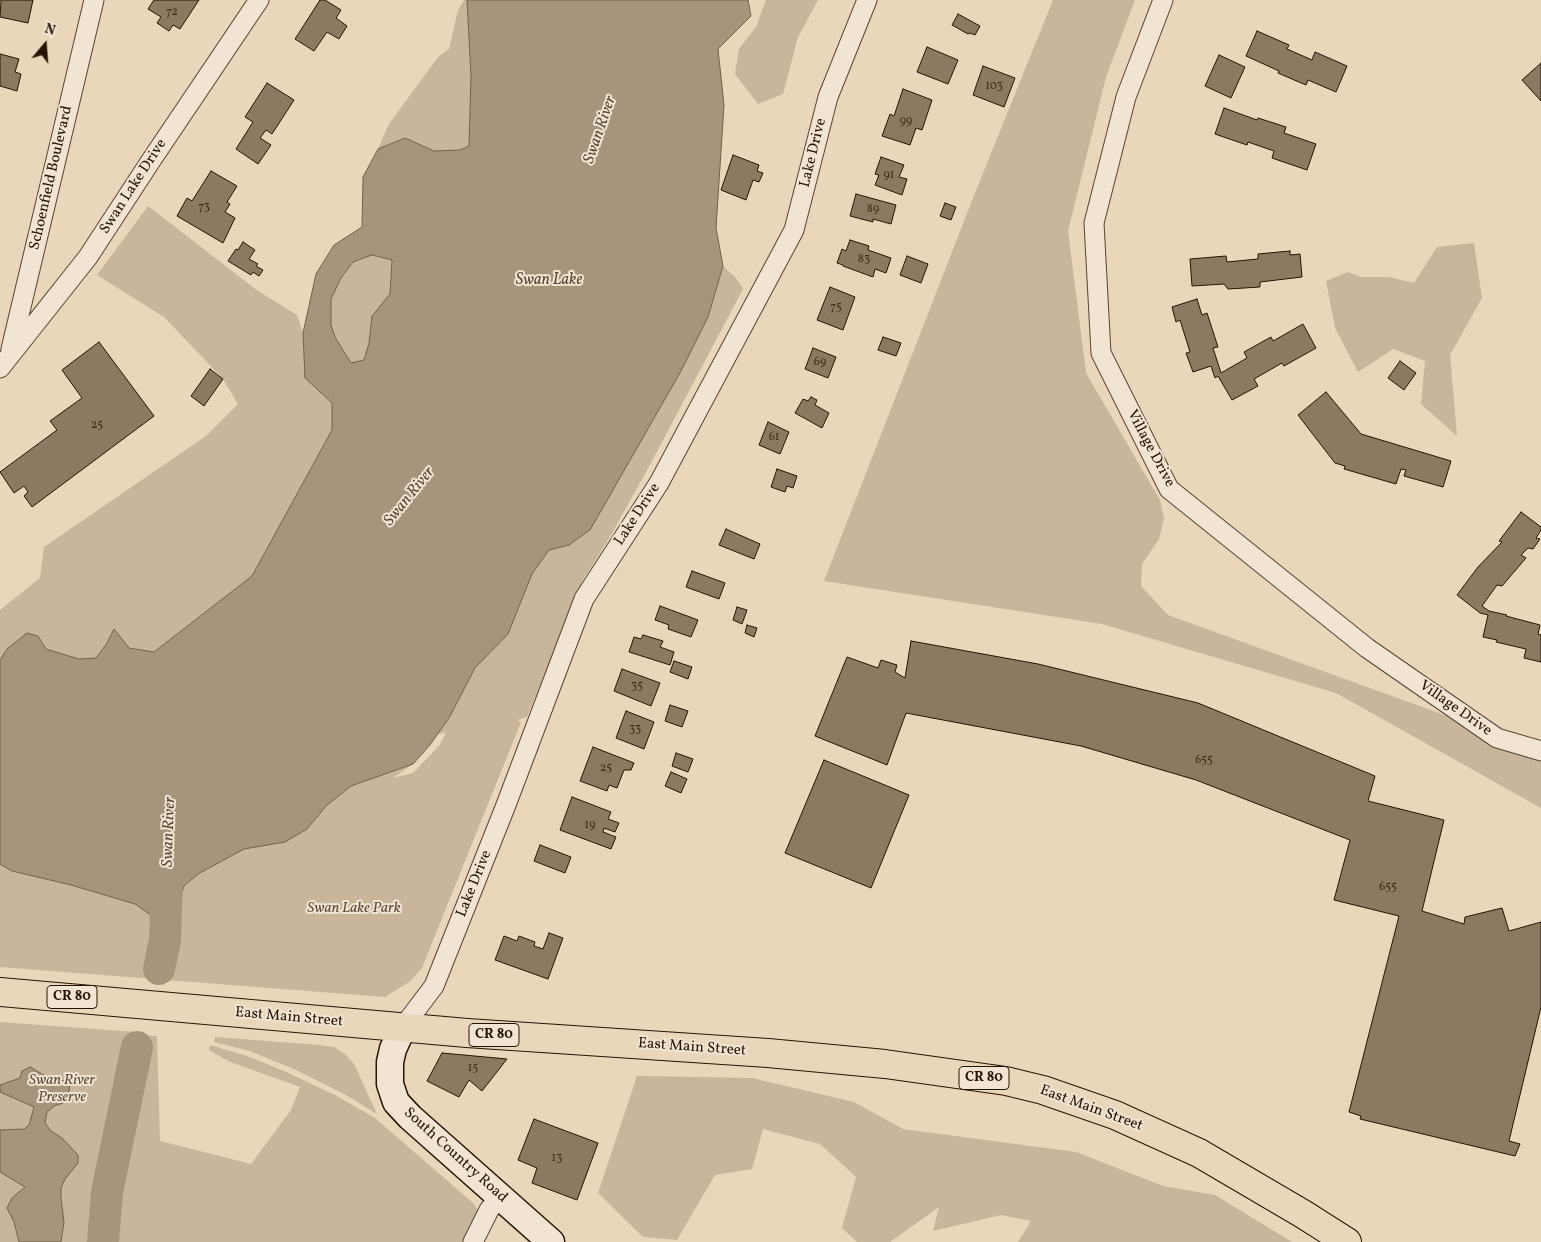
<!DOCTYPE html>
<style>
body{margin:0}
#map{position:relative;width:1541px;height:1242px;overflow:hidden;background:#e9d6bb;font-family:Vollkorn,serif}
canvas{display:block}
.north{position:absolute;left:20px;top:20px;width:50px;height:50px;-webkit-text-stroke:4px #f1e4d3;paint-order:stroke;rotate:18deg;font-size:14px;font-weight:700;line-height:20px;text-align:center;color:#261401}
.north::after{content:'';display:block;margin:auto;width:18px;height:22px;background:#261401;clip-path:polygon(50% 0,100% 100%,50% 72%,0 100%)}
</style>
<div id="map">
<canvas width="1541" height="1242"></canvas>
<div class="north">N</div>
</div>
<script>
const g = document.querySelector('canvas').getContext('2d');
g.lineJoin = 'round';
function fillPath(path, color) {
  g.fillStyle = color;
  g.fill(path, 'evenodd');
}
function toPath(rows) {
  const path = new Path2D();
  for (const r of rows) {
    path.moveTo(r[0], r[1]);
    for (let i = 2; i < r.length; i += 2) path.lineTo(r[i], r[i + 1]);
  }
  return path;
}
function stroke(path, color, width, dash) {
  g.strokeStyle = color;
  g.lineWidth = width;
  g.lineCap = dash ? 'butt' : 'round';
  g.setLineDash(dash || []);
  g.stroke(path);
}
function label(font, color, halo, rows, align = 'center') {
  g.font = font + ' Vollkorn,serif';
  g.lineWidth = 4;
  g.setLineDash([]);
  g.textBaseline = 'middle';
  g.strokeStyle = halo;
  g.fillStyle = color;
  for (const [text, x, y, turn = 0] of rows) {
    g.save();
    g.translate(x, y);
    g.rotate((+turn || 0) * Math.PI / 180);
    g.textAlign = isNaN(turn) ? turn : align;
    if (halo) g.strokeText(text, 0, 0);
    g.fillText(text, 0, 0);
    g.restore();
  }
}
const green = toPath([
 [464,0,467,0,471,75,469,146,460,150,434,151,405,138,378,149,389,124,438,57,449,49,458,10],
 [766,0,818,0,798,37,783,94,758,104,735,74,739,49,756,27],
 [1053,0,1135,0,1106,77,1068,231,1086,373,1160,500,1164,518,1159,539,1142,564,1141,586,1168,615,1541,750,1541,808,1336,693,1102,624,824,581,973,198],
 [148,206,258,291,297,315,303,333,305,378,332,403,332,430,252,576,154,652,107,643,96,658,79,659,46,649,38,636,0,660,0,610,40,578,44,547,206,436,238,404,223,379,164,317,97,275],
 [1474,243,1482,298,1450,355,1457,436,1421,404,1425,361,1393,349,1358,372,1335,328,1326,281,1348,272,1361,277,1389,277,1414,283,1437,247],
 [372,255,392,260,390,294,372,316,369,343,364,360,351,363,335,337,331,325,331,299,341,278,353,262],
 [723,266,736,278,743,289,652,461,611,535,583,580,527,717,517,720,521,722,422,968,409,982,385,997,0,967,0,864,12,871,71,885,135,904,161,922,156,926,159,928,175,923,174,917,184,886,198,874,243,847,307,829,326,806,351,786,413,764,393,778,413,773,439,746,446,733,438,734,449,718,475,668,508,634,532,574,549,550,569,545,708,317],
 [0,1022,135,1032,135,1035,157,1036,160,1141,251,1164,291,1110,300,1087,228,1061,209,1050,210,1045,247,1056,284,1071,335,1095,375,1118,473,1203,480,1213,463,1242,0,1242],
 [215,1037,319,1045,334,1047,345,1054,354,1064,377,1114,346,1095,296,1070,250,1051,214,1042],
 [637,1076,752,1078,854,1102,903,1129,1076,1152,1163,1186,1215,1195,1292,1242,1018,1242,1031,1221,1001,1215,933,1231,939,1207,890,1242,857,1242,842,1228,856,1177,820,1144,763,1129,752,1169,715,1175,677,1240,643,1237,598,1193]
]);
const water = toPath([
 [467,0,748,0,751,16,718,49,724,105,716,228,723,266,708,317,681,371,590,530,569,545,549,550,532,574,508,634,475,668,449,718,430,745,413,764,351,786,326,806,307,829,285,842,244,849,198,874,184,886,174,917,165,925,135,904,71,885,12,871,0,864,0,660,7,649,27,633,38,636,46,649,79,659,96,658,107,643,114,629,129,648,154,652,252,576,332,430,332,403,305,378,303,333,316,274,334,245,362,227,363,177,378,149,405,138,434,151,460,150,469,146,471,75,467,0],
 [372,255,392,260,390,294,372,316,369,343,364,360,351,363,335,337,331,325,331,299,341,278,353,262,372,255],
 [30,1067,49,1078,59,1081,68,1080,70,1084,69,1091,63,1103,54,1106,47,1112,45,1123,51,1131,62,1138,78,1155,78,1163,65,1179,61,1188,61,1198,64,1222,61,1242,19,1242,14,1222,7,1208,12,1198,25,1187,0,1172,0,1130,24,1129,29,1125,34,1107,0,1092,0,1085,20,1078,22,1071,30,1067]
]);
const river = toPath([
 [159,969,165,940,167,881],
 [103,1242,107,1192,137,1047]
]);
const building = toPath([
 [1,0,33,0,28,23,0,17,1,0],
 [154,0,199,0,180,29,173,25,169,31,157,23,161,17,148,9,154,0],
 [320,0,325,0,341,10,336,18,347,26,339,39,327,32,314,51,295,39,320,0],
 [958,14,980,26,975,35,970,33,968,34,952,25,958,14],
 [1257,31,1289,45,1287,49,1312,60,1315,52,1347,66,1336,92,1308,80,1306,85,1278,73,1279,71,1246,56,1257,31],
 [927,47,958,60,948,84,917,72,927,47],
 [0,54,19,59,15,72,21,74,17,91,0,86,0,54],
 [1219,55,1245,67,1231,98,1205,86,1219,55],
 [1541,63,1541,101,1522,80,1541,63],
 [983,66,1015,78,1004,107,973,95,983,66],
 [267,83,294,100,272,134,266,130,260,138,271,145,258,164,236,149,253,122,245,117,267,83],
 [903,89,932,100,922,130,916,128,910,145,882,136,890,114,894,116,903,89],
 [1224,108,1257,120,1258,118,1286,127,1284,133,1316,144,1307,170,1272,158,1274,151,1248,142,1247,145,1215,134,1224,108],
 [733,155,759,165,757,171,763,173,759,182,753,180,746,200,721,190,733,155],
 [881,157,904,165,899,177,907,179,902,195,875,185,879,175,875,174,881,157],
 [211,171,237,186,227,202,230,204,225,212,235,218,223,243,177,216,187,198,192,201,211,171],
 [856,194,896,205,891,224,873,219,873,222,850,216,856,194],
 [945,203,956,207,951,220,940,216,945,203],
 [850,240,869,246,868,250,891,258,886,273,875,269,873,277,843,266,843,265,837,263,842,249,846,251,850,240],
 [243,242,255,250,249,259,258,264,256,266,263,270,259,276,253,272,251,275,228,261,236,249,238,250,243,242],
 [1290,251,1290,255,1300,254,1302,277,1260,282,1260,287,1228,289,1224,284,1192,286,1190,259,1226,256,1227,262,1258,259,1258,254,1290,251],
 [907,256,928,264,921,283,900,275,907,256],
 [830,287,855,297,843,330,817,320,830,287],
 [1197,299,1202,315,1207,313,1218,347,1213,348,1221,373,1247,358,1244,352,1271,337,1273,341,1303,324,1316,348,1284,366,1282,363,1254,379,1258,386,1232,400,1218,376,1215,378,1211,366,1193,372,1186,353,1190,352,1180,320,1176,322,1172,307,1197,299],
 [883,337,901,343,896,356,878,350,883,337],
 [99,342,154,416,32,507,24,496,28,492,24,486,14,493,0,472,57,430,50,421,82,398,62,370,99,342],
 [813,348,836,357,828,378,805,369,813,348],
 [1400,361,1416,373,1404,390,1388,378,1400,361],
 [210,369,223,379,204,406,191,396,210,369],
 [1326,392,1361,434,1451,461,1443,487,1404,476,1406,470,1401,469,1396,484,1344,469,1345,466,1335,463,1298,415,1326,392],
 [811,397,817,400,815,405,829,413,822,428,795,413,803,399,808,401,811,397],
 [768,422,789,432,780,454,759,445,768,422],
 [777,469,797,476,793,488,787,486,785,492,771,487,777,469],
 [1521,512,1541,527,1541,530,1536,538,1540,539,1533,549,1528,548,1521,555,1526,558,1502,586,1497,585,1482,606,1489,611,1507,615,1506,616,1540,625,1538,634,1541,635,1541,662,1524,658,1526,649,1496,642,1497,640,1483,637,1488,615,1480,613,1457,595,1478,567,1502,542,1499,541,1521,512],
 [726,529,760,544,754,559,719,545,726,529],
 [692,571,725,583,719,599,686,587,692,571],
 [660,606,698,620,691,637,668,629,669,625,655,620,660,606],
 [737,607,747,610,742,624,733,620,737,607],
 [747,625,757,628,754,637,745,633,747,625],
 [643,635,663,641,660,647,674,652,670,665,629,652,634,637,641,639,643,635],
 [911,641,1038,664,1198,703,1375,776,1368,801,1444,820,1422,911,1464,924,1465,917,1502,908,1509,931,1541,922,1541,1007,1509,1141,1520,1144,1515,1156,1360,1119,1361,1116,1349,1112,1399,916,1334,900,1350,840,1196,780,1081,746,906,713,887,765,815,736,847,657,878,668,881,660,897,665,895,672,905,678,911,641],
 [674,661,692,667,688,679,670,672,674,661],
 [622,669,660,683,651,706,614,691,622,669],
 [670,705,688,711,682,727,665,721,670,705],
 [626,711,654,722,644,749,616,738,626,711],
 [593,747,634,763,631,770,624,770,617,788,609,785,607,791,580,781,593,747],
 [676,753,693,759,688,772,672,766,676,753],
 [824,760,909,795,871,888,785,853,824,760],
 [671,772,687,779,681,793,665,786,671,772],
 [572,797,611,812,608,819,619,823,615,832,604,828,603,832,616,837,611,849,560,830,572,797],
 [540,845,571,857,565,873,534,861,540,845],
 [549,933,563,938,548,979,495,960,504,936,517,941,519,936,535,942,534,946,543,949,549,933],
 [442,1053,507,1059,482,1091,469,1080,459,1097,427,1081,442,1053],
 [534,1119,598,1143,577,1200,532,1183,537,1168,518,1160,534,1119]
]);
const street = toPath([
 [1163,0,1126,97,1094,223,1101,353,1169,489,1367,648,1497,738,1541,751],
 [11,349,94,0],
 [0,368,88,257,150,162,259,0],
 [403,1027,434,986,506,805,584,599,659,483,794,230,828,97,867,0],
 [473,1242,489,1210,500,1196]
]);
const secondary = toPath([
 [403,1027,393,1049,390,1062,390,1084,396,1102,410,1117,551,1242]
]);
const primary = toPath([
 [0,992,467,1033,768,1053,885,1064,1006,1081,1043,1090,1115,1115,1199,1153,1303,1214,1347,1242]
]);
const numberNames = [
 ["72",172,13],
 ["103",994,87],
 ["99",906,122],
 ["91",889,176],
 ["73",204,208],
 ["89",873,210],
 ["83",864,260],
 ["75",836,308],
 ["69",820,363],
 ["25",97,426],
 ["61",774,438],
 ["35",637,687],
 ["33",635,730],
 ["655",1204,761],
 ["25",606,769],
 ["19",590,826],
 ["655",1388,888],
 ["15",473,1069],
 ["13",557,1159]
];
const shields = [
 [72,997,50],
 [494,1035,50],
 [984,1078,50]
];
const shieldNames = [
 ["CR 80",72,997],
 ["CR 80",494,1035],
 ["CR 80",984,1078]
];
const streetNames = [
 ["Lake Drive",814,153,-76],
 ["Schoenfield Boulevard",52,178,-77],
 ["Swan Lake Drive",134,187,-57],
 ["Village Drive",1150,449,62],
 ["Lake Drive",638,515,-57],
 ["Village Drive",1455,709,35],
 ["Lake Drive",475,884,-68],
 ["East Main Street",289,1018,5],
 ["East Main Street",692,1048,4],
 ["East Main Street",1091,1109,20],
 ["South Country Road",455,1156,42]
];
const parkNames = [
 ["Swan Lake Park",354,909],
 ["Swan River",62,1081],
 ["Preserve",62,1098]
];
const waterNames = [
 ["Swan River",601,130,-71],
 ["Swan Lake",549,281],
 ["Swan River",410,497,-51],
 ["Swan River",170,832,-88]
];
fillPath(green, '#c8b59b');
fillPath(water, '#a7947c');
stroke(water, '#73614b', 1);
stroke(river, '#a7947c', 32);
fillPath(building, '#8b7962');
stroke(building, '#261401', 1);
stroke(street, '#574430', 21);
stroke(secondary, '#261401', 29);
stroke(primary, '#261401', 30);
stroke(street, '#f1e4d3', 19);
stroke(secondary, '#f1e4d3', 26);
stroke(primary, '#e9d6bb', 28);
label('12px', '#3f2d19', null, numberNames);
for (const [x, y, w] of shields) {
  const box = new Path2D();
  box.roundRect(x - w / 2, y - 11.5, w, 23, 4);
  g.fillStyle = '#f1e4d3';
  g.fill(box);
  stroke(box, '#261401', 1);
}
label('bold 14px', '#261401', null, shieldNames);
label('15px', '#261401', '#f1e4d3', streetNames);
label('italic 15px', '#5f4c37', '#f1e4d3', parkNames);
label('italic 16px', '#5a4732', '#f1e4d3', waterNames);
</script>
